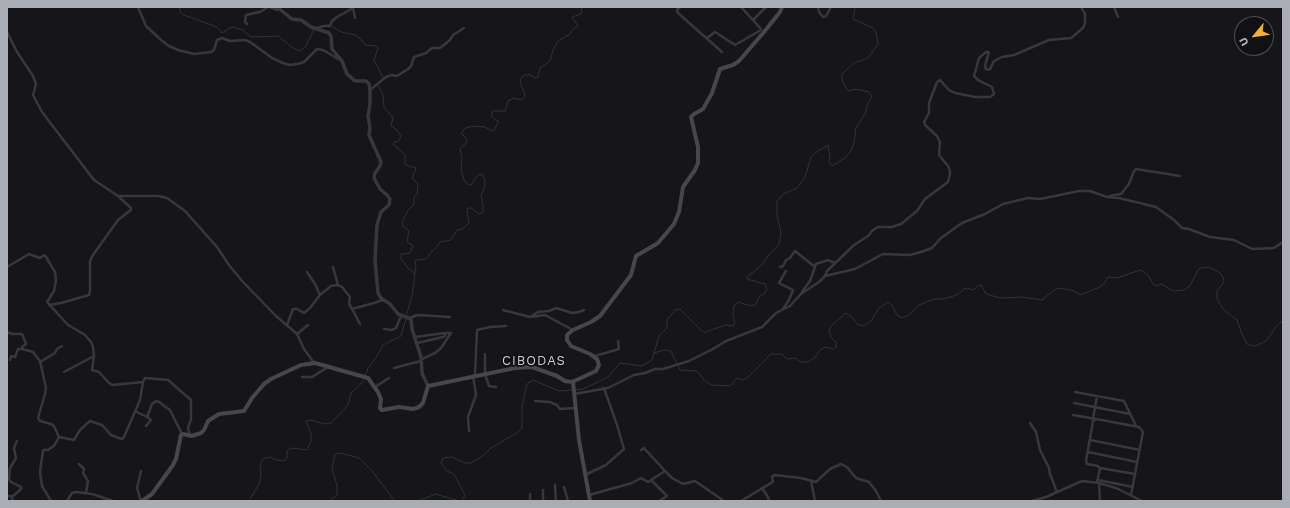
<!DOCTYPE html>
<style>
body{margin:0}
#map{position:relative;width:1290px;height:508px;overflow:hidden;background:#161618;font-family:"Work Sans",sans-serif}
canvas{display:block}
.frame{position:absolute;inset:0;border:8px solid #a8adb8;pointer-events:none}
.north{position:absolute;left:1234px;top:16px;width:40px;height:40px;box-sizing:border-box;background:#111113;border:1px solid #4d4f55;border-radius:50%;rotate:241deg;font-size:11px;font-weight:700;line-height:16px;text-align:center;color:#a8adb8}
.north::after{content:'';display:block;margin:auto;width:14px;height:18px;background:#f2b134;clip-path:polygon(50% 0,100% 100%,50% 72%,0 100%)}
</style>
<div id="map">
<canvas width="1290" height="508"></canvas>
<div class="frame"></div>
<div class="north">U</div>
</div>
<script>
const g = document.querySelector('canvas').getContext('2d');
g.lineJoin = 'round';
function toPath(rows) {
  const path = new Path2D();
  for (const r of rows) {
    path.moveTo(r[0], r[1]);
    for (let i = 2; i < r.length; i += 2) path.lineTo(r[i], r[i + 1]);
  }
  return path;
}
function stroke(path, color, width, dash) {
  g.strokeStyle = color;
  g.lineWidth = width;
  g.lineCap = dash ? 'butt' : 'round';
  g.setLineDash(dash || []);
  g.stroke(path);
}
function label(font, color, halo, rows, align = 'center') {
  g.font = font + ' "Work Sans",sans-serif';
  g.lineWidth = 3.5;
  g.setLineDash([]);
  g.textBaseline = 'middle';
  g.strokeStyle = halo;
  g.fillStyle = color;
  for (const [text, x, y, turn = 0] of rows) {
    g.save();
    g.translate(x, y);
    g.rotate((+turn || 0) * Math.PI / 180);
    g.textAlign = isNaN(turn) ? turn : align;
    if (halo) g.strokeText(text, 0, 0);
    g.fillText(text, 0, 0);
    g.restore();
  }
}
const stream = toPath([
 [179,7,181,13,184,15,217,27,222,33,232,27,243,30,251,37,278,36,293,48,300,51,306,46,314,29],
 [332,26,341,32,356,35,366,45,376,46,378,48,374,60,383,77],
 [316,27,329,25],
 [378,85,383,95,384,107,393,118,391,126,395,128,401,136,399,141,394,142,393,144,405,155,405,162,406,165,416,168,412,178,418,184,417,194,414,197,414,205,408,210,402,223,403,226,409,231,407,240,408,243,411,244,413,246,410,253,401,254,401,259,408,268,415,274,412,296,406,316],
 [415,273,416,266,415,262,416,260,426,259,432,251,436,248,440,242,451,240,457,230,462,229,469,223,467,212,468,208,471,208,479,214,482,213,483,211,483,204,481,196,485,185,485,180,482,174,478,175,471,185,469,185,465,182,462,174,461,169,462,157,460,149,466,143,467,139,462,134,463,130,466,128,473,126,485,127,492,131,494,130,497,125,498,121,492,117,492,111,505,111,508,101,514,98,521,100,524,98,525,95,520,82,521,78,525,75,531,75,535,78,538,77,540,68,550,61,553,50,558,41,570,34,572,30,578,26,572,17,581,14,582,7],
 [654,353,664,350,671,351,680,370,697,371,706,382,712,385,730,386,737,378,742,380,747,378,771,354,782,354,787,359,795,358,801,362,808,362,814,358,821,349,826,347,833,349,836,347,836,342,831,337,829,330,832,325,846,313,852,317,857,324,863,326,871,321,879,308,888,302,892,305,897,315,902,318,909,315,919,305,934,299,943,299,951,297,958,294,964,289,967,288,973,290,979,285,981,285,986,294,1000,298,1022,297,1042,300,1054,290,1060,288,1074,291,1080,295,1100,287,1104,284,1108,277,1117,278,1140,270,1148,275,1153,284,1156,286,1162,284,1173,291,1184,290,1190,286,1198,270,1201,268,1209,267,1219,272,1223,277,1224,282,1217,291,1217,299,1223,309,1237,320,1242,334,1247,344,1249,345,1255,346,1266,341,1276,327,1283,320],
 [365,376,368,368,376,358,383,345,401,336,406,319],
 [576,390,583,389,608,377,620,363,642,366,652,360,659,336,667,328,667,320,675,310,680,309,702,331,706,333,708,331,726,325,733,326,735,322,733,315,734,306,738,302,751,306,755,305,760,296,764,294,767,289,765,284,747,279,747,277,762,265,768,256,779,244,781,233,777,215,777,201,783,194,797,188,805,177,811,157,818,151,828,145,830,157,829,162,832,166,845,158,851,151,854,143,856,128,865,114,868,103,872,97,869,92,856,89,848,91,842,81,842,74,854,63,868,58,878,44,876,32,873,28,853,19,855,7],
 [249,501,259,484,261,475,260,465,263,459,270,457,276,460,284,461,287,458,287,451,291,448,307,450,311,441,311,434,306,421,311,420,325,424,331,423,348,405,351,393,360,385,364,379],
 [329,501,337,495,337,485,332,469,335,454,340,453,359,458,372,471,395,501],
 [418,501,436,494,459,501],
 [462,501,465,495,454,474,447,471,441,463,443,458,452,457,465,463,471,463,484,455,491,448,515,434,522,428,522,406,527,384,533,380,559,391,573,390]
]);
const minor = toPath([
 [138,7,146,26,161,40,169,46,178,50,194,54,211,52,214,50,217,40,222,38,230,41,245,40,250,42,272,58,283,63,290,65,297,64,304,62,317,49,323,50,340,60],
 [270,7,277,10,279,9],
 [680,7,677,10,678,13,722,52],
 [741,7,761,29],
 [818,7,819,12,823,17,826,16,831,7],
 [1114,7,1118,17],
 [753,20,766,7],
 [247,24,245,22,246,15,260,12,268,7],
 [316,29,323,26,330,26,332,21,337,17,353,8,355,18],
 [7,32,17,52,33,76,36,84,33,95,42,112,94,180,118,196,131,208,131,210,118,220,93,255,90,261,90,291,89,295,61,303,49,305],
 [707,38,715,32,735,45,761,30],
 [370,90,386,77,391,75,397,76,408,69,411,66,414,57,426,53,432,48,440,48,450,40,453,35,464,28],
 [118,196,158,196,167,198,185,211,217,247,229,265,243,282,276,316,297,334,304,349,314,363],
 [1109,196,1121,194,1129,184,1134,171,1136,169,1180,176],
 [7,267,29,254,40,258,44,255,46,257,55,272,56,280,54,291,47,302,68,325,85,335,91,342,93,347,94,356,92,370,99,372,109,383,112,385,143,382,145,378,168,380,191,400,191,419,188,428,190,436],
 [333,267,338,285],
 [780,267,783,266,786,260,790,258,795,251,815,267],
 [825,276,827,271,854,245,868,236,873,230,878,227,892,227,901,224,917,211,925,199,948,182,950,174,950,171,948,166,939,155,940,142,937,136,925,125,924,122,929,113,929,103,937,82,940,80,949,90,955,93,975,97,990,97,994,94,992,87,978,80,974,76,979,58,986,52,989,52,985,66,986,69,988,70,990,69,994,61,1002,57,1014,55,1049,40,1071,38,1083,28,1085,23,1085,14,1081,7],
 [802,292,810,281,816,264,828,260,835,263],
 [320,295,331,286,338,285,342,287,350,297,349,304,352,309,374,303,383,300],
 [352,309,360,324],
 [783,309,789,300,793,290,779,283,786,271],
 [503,310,530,317,545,315,573,330],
 [530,317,538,312,549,311,556,308,572,313,579,312,584,310],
 [410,318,417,315,450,317],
 [287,325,293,309,297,309,304,313,310,308,320,295,315,284,307,272],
 [384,329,392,330,396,328,401,316],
 [7,332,12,334,22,334,26,344,22,347,22,349,33,352,40,361,46,388,45,394,38,418,40,421,51,424,54,426,59,437,54,446,48,450,44,450,43,451,40,472,42,486,51,501],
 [297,334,308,325],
 [415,337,445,333,445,336,443,337,417,343],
 [595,356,619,349,618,341],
 [422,359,435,353,441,348,451,333,445,333],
 [10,360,11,356,15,357,18,349,22,349],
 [40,362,55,353,57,349,62,346],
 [394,368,421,361],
 [64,372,94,356],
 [485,374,489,386,496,387],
 [485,374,485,354],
 [475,375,477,330,490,327,506,326],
 [302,377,312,377,328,367],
 [375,387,389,378],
 [1075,392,1124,401,1136,426],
 [574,394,608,388,634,375,645,373,655,369,663,369,689,361,713,349,726,341,762,327,776,313,790,306,801,294,819,282,825,276,855,269,883,254,910,255,921,252,932,248,941,238,962,223,985,214,1003,204,1028,198,1040,199,1079,191,1090,191,1107,197,1119,198,1156,207,1174,220,1182,228,1189,229,1210,237,1234,240,1252,249,1274,248,1283,242],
 [535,401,550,402,557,405,560,409,575,408],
 [1074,403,1130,414],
 [135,411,147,417,152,404,156,401,159,402,170,410,182,434],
 [1073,415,1096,419],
 [1093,419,1097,396],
 [1030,423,1036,432,1040,450,1049,468,1050,474,1057,492],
 [146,426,151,420,147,417],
 [469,431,468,417,476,395,473,376],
 [59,437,74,440,80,430,90,421,102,425,111,435,122,439,124,437,140,400,143,382],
 [1090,440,1140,450],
 [641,450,644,448,665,471],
 [1088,452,1137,462],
 [79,464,84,469,83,473,88,481,86,493],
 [1100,468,1135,474],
 [585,475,606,465,624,449,617,425,604,388],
 [651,480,667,496,659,501],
 [1098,480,1133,487],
 [811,481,815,501],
 [1097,482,1100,468,1098,466,1087,464,1086,461,1093,421,1096,419,1139,427,1143,432,1131,495],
 [1099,483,1100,501],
 [555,485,556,501],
 [564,487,568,501],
 [762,488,768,497,769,501],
 [543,490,543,501],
 [530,494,530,501],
 [589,495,632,483,641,478,648,482,665,471,672,478,683,484,695,481,724,501],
 [7,496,11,496,13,501],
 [12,497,21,489,21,487,11,482,9,479,10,468,16,458,14,448,17,441],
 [67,501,72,493,76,492,92,494,113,501],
 [141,501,137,488,141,471],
 [741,501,771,483,773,481,772,477,774,475,801,478,816,482,830,469,841,464,847,467,856,478,869,482,876,491,881,501],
 [1032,501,1046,497,1082,481,1099,483,1116,488,1142,501]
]);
const tertiary = toPath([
 [277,7,292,19,301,20,311,27,329,33,331,36,332,49,342,61,347,74,355,81,366,81,369,84,370,90,370,104,368,116,370,128,369,135,381,162,380,166,375,173,374,178,380,189,387,195,390,199,389,205,381,212,377,225,375,260,378,293,381,298,390,304,398,314,411,319,412,329,421,357,422,373,428,386]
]);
const secondary = toPath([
 [573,382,579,440,590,501],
 [142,501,152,494,173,465,176,459,181,435,183,434,192,436,201,433,204,430,208,421,219,414,244,411,252,398,264,384,271,379,301,365,315,363,368,378,378,392,381,399,380,408,382,410,399,407,413,409,419,407,423,403,428,386,515,368,532,367,557,376,565,381,572,382,596,371,599,365,597,359,590,354,571,346,567,340,567,335,573,330,591,322,600,316,631,275,636,256,658,243,674,224,679,212,683,187,695,170,698,163,698,147,691,117,694,114,703,109,707,102,712,93,720,69,733,65,739,61,764,32,780,12,782,7]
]);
const quarterNames = [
 ["CIBODAS",534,361]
];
stroke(stream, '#2c353c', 1);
stroke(minor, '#37383d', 2.5);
stroke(tertiary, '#37383d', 3.5);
stroke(secondary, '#45474d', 4);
g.letterSpacing = '1px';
label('13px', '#c9ccd4', '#111113', quarterNames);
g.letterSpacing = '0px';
</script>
